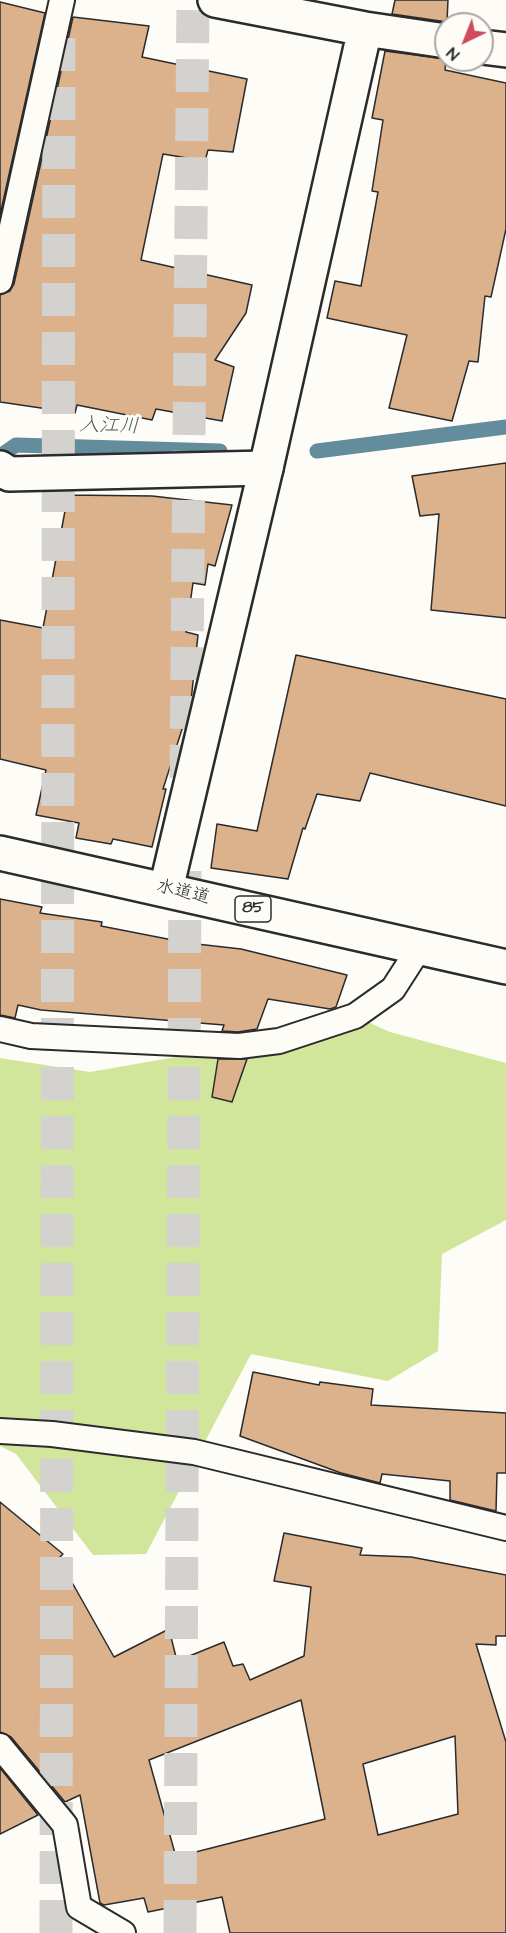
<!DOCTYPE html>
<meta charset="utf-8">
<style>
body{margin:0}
#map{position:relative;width:506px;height:1933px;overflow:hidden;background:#fdfcf7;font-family:"Architects Daughter",sans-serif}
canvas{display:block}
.north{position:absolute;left:434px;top:12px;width:60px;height:60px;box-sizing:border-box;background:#fdfcf7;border:2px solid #a9a8a5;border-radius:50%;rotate:223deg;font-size:16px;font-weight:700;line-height:24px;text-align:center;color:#2b2b2b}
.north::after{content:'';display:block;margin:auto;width:21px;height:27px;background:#d1495b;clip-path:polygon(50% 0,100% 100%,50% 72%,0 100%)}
</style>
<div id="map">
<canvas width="506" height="1933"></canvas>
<div class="north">N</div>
</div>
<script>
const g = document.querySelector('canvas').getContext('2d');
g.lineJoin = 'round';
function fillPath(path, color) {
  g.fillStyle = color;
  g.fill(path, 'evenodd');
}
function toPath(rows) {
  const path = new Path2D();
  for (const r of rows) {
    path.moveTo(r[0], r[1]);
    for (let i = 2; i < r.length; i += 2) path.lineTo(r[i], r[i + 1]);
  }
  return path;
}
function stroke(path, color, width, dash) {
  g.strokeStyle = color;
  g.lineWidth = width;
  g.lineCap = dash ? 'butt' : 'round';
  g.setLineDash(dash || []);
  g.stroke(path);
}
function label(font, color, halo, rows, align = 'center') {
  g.font = font + ' "Architects Daughter","Klee One",sans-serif';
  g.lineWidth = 6;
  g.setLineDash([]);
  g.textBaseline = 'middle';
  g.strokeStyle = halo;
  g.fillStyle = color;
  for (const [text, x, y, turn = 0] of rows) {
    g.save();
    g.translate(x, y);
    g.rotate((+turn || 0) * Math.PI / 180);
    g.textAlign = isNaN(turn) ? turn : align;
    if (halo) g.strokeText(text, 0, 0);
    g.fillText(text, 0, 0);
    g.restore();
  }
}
const green = toPath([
 [355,1016,390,1032,506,1063,506,1220,442,1254,438,1351,388,1381,251,1354,146,1554,93,1555,16,1454,0,1446,0,1058,90,1072,239,1046]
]);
const stream = toPath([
 [317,451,506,427],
 [0,456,16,445,220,451]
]);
const building = toPath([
 [395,0,448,0,447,22,392,14,395,0],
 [0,2,45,13,0,215,0,2],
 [73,17,149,26,142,57,247,79,233,152,208,150,205,161,163,154,141,260,252,285,246,313,215,360,234,367,222,421,156,409,152,420,77,405,75,413,0,402,0,295,10,291,14,284,73,17],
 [385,51,446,59,445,70,506,83,506,229,491,297,485,296,478,362,469,361,452,421,389,408,407,335,327,318,335,281,361,286,378,192,372,191,383,120,372,118,385,51],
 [506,463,506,618,431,610,439,514,420,516,412,476,506,463],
 [68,495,152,496,232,505,215,566,208,564,205,585,193,583,186,632,198,635,191,701,163,789,166,789,152,847,113,839,111,844,76,838,79,823,36,815,46,770,0,759,0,620,43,628,68,495],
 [296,655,506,699,506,806,370,773,360,801,317,794,305,829,303,828,288,879,211,868,217,824,257,831,296,655],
 [0,899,42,907,40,913,102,922,101,926,188,943,241,949,347,975,336,1007,330,1009,268,999,257,1029,238,1032,222,1031,224,1025,41,1010,18,1005,15,1018,0,1015,0,899],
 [218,1059,247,1059,232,1102,212,1097,218,1059],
 [253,1372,319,1385,320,1382,373,1389,371,1405,506,1413,506,1473,497,1473,496,1511,450,1500,450,1481,382,1474,380,1483,341,1473,240,1436,253,1372],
 [0,1502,63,1554,59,1558,72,1573,69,1577,114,1657,169,1629,177,1661,224,1642,233,1666,243,1664,250,1680,304,1656,311,1587,274,1581,284,1533,362,1548,360,1555,411,1557,506,1575,506,1636,496,1636,496,1645,476,1644,506,1742,506,1933,230,1933,222,1897,148,1912,144,1898,104,1905,100,1903,80,1795,65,1802,11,1737,0,1732,0,1502],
 [301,1700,325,1819,176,1857,149,1760,301,1700],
 [455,1736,458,1814,378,1835,363,1764,455,1736],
 [0,1768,38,1815,0,1834,0,1768]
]);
const motorwayTunnel = toPath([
 [186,778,193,0],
 [56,1933,59,27],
 [180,1933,185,866]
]);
const service = toPath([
 [0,281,62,0],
 [0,1029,31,1036,239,1046,279,1041,355,1016,393,989,420,947],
 [0,1431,52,1434,194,1452,506,1528],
 [0,1746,65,1825,79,1907,123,1933]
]);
const pedestrian = toPath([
 [0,468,9,474,266,468]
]);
const minor = toPath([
 [215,0,365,29,446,41],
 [482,47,506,50],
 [166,889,266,468,365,29]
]);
const primary = toPath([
 [0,853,506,967]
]);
const shields = [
 [253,909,36]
];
const shieldNames = [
 ["85",253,909]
];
const streetNames = [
 ["水道道",183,893,13]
];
const waterNames = [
 ["入江川",109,427,2]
];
fillPath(green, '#d2e69b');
stroke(stream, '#638c9d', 15);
fillPath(building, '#dbb28c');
stroke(building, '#2b2b2b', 1.5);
stroke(motorwayTunnel, '#d3d2ce', 33, [33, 16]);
stroke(service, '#2b2b2b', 28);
stroke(pedestrian, '#2b2b2b', 38);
stroke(minor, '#2b2b2b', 38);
stroke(primary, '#2b2b2b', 38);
stroke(service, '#fdfcf7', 24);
stroke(pedestrian, '#fdfcf7', 33);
stroke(minor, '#fdfcf7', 33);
stroke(primary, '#fdfcf7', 33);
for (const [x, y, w] of shields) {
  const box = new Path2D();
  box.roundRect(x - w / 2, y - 13, w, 26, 4.5);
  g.fillStyle = '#fdfcf7';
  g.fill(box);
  stroke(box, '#2b2b2b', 1.5);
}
label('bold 16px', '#2b2b2b', null, shieldNames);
label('18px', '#2b2b2b', '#fdfcf7', streetNames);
label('italic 20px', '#475b64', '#fdfcf7', waterNames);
</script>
